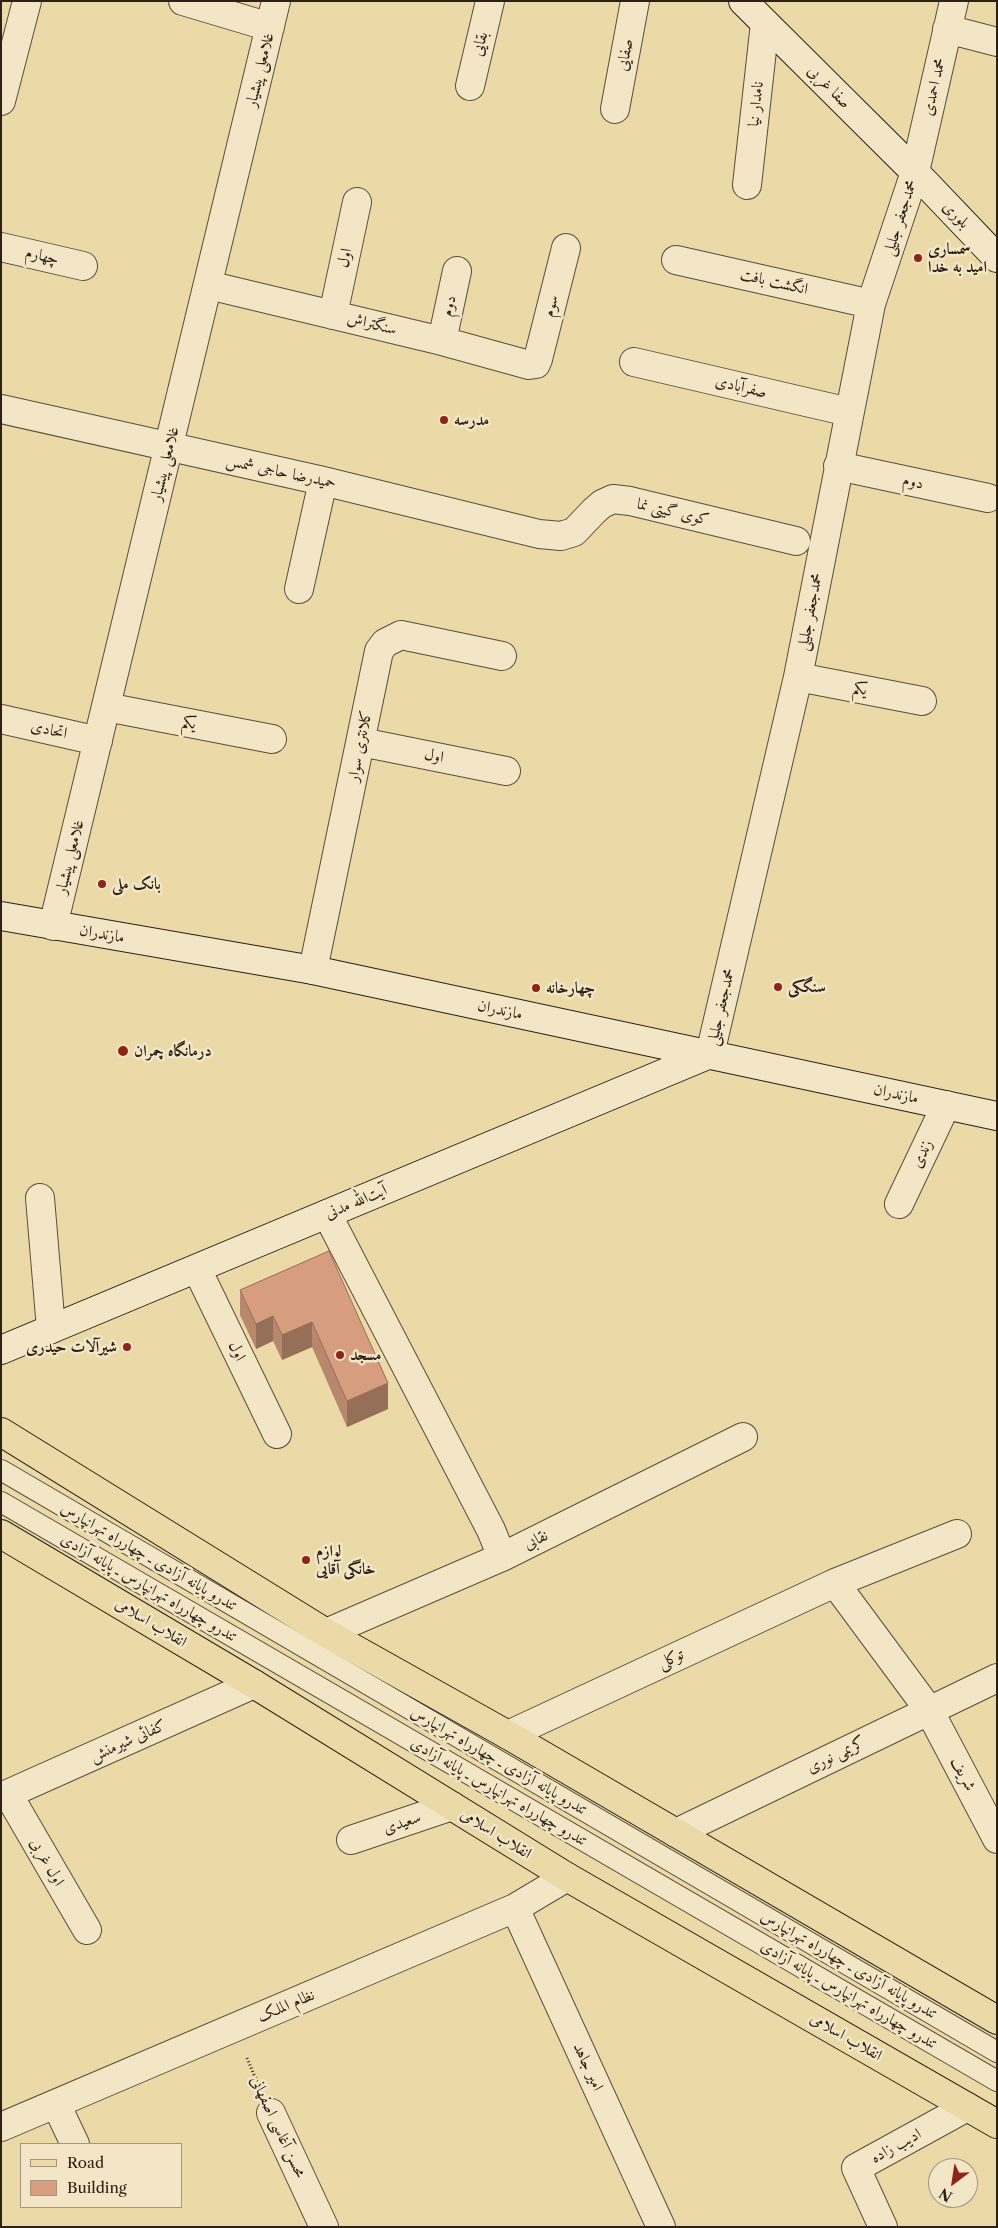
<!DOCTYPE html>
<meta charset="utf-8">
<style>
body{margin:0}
#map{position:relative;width:998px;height:2228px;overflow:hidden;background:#ebd9a8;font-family:"Libre Caslon Text",serif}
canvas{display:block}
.frame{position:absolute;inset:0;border:2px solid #2d2016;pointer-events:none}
.legend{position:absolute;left:20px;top:2143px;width:162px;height:65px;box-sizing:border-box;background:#f2e6c6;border:1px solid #a39780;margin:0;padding:6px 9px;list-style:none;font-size:15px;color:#2d2016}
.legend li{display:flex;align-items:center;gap:10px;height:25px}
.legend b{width:25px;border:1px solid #a39780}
.north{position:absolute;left:928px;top:2158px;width:50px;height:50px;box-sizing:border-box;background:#f2e6c6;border:1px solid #a39780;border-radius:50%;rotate:211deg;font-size:14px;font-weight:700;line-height:20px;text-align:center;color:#2d2016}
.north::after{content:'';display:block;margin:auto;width:18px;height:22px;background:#8f2418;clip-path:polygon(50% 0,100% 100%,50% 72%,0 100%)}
</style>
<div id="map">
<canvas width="998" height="2228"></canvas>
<div class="frame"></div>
<ul class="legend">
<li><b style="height:6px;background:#ebd9a8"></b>Road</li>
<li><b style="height:14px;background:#d69e7f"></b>Building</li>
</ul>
<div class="north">N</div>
</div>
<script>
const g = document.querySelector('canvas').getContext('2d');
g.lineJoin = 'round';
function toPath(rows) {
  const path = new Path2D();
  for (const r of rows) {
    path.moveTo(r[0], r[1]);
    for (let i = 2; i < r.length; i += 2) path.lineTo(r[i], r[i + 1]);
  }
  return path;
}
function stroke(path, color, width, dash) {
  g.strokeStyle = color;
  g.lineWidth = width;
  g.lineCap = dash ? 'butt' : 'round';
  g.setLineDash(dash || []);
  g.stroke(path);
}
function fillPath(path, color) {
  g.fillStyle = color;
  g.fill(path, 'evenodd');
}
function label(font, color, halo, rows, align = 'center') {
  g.font = font + ' "Libre Caslon Text",Amiri,serif';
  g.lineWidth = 5;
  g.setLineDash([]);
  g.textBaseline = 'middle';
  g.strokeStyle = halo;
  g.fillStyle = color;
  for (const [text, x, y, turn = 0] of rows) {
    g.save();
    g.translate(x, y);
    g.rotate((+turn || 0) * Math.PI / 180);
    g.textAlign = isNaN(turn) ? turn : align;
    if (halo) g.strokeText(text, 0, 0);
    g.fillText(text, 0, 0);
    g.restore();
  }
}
const path = toPath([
 [247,2058,257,2082]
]);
const lane = toPath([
 [1,1470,997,2052],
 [1,1502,997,2081]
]);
const street = toPath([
 [183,1,270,27],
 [947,29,997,42],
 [470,86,490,1],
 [1,101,27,1],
 [615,109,635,1],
 [747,185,765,23],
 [1,247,83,266],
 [676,260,871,304],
 [208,285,442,341,529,365,536,364,538,359,566,248],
 [333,315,357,202],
 [442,341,457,271],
 [634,362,849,412],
 [1,409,323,481,539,534,561,536,574,532,594,511,602,504,613,499,630,501,796,541],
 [838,466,988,498],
 [299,589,323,481],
 [798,677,922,701],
 [106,707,272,739],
 [1,719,98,741],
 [361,742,506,771],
 [53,926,276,1],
 [313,970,379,651,385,643,401,635,502,656],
 [710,1054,798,677,871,304,915,172,954,1],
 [40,1198,51,1329],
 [899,1204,946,1105],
 [327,1214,491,1530,502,1557],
 [197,1269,277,1434],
 [835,1583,957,1534],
 [326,1633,502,1557,743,1437],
 [508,1735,835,1583,929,1710,997,1839],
 [8,1794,87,1930],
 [1,1797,254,1684],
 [676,1833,997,1678],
 [351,1840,452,1806],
 [515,1908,661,2227],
 [56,2104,75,2144],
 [271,2113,324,2227],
 [1,2127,515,1908,567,1877],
 [883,2227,856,2168,967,2107]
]);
const secondary = toPath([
 [743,1,915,172,997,258],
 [1,916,313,970,997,1116],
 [1,1350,710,1054]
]);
const primary = toPath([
 [1,1432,326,1633,508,1735,997,2020],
 [1,1534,254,1684,567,1877,997,2124]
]);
const wall = toPath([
 [329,1251,388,1409,347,1427,312,1347,282,1360,273,1341,256,1349,240,1315,240,1290]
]);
const shadedWall = toPath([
 [273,1316,273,1341,256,1349,256,1324],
 [312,1322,312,1347,282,1360,282,1335],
 [388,1383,388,1409,347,1427,347,1401]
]);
const building = toPath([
 [329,1251,388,1383,347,1401,312,1322,282,1335,273,1316,256,1324,240,1290,329,1251]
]);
const markers = [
 [918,258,5,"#8f2418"],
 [444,420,5,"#8f2418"],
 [102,884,5,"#8f2418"],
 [778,987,5,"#8f2418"],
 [536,988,5,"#8f2418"],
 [123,1051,6,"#8f2418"],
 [127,1347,5,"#8f2418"],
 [340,1355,5,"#8f2418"],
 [306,1560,5,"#8f2418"]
];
const streetNames = [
 ["بقایی",480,44,-76],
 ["صفایی",625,55,-80],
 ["غلامعلی پیشیار",260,70,-76],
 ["صفا غربی",829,87,45],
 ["محمد احمدی",934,87,-77],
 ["نامدار نیا",756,104,-84],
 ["بلوری",956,215,46],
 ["محمدجعفر جلیلی",900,218,-72],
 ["چهارم",42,256,13],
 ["اول",345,258,-78],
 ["انگشت بافت",774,282,13],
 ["دوم",449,306,-78],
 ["سوم",551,306,-76],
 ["سنگتراش",372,324,14],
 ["صفرآبادی",741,387,13],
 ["غلامعلی پیشیار",165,464,-76],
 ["حمیدرضا حاجی شمس",281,472,12],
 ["دوم",913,482,12],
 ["کوی گیتی نما",673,512,13],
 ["محمدجعفر جلیلی",810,612,-79],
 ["یکم",860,689,11],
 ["یکم",189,723,11],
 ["اتحادی",49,730,13],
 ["کلانتری سوار",360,746,-79],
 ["اول",434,756,11],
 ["غلامعلی پیشیار",70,857,-76],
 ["مازندران",102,934,10],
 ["محمدجعفر جلیلی",721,1007,-77],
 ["مازندران",500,1010,12],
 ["مازندران",896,1094,12],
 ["زندی",922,1154,-65],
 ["آیت‌الله مدنی",356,1202,-23],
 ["اول",237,1351,64],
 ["نقابی",536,1540,-26],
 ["تندرو پایانه آزادی ـ چهارراه تهرانپارس",149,1557,30],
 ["تندرو چهارراه تهرانپارس ـ پایانه آزادی",149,1588,30],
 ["انقلاب اسلامی",151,1623,31],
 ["توکلی",671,1659,-25],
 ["کفائی شیرمنش",128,1741,-24],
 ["کریمی نوری",836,1755,-26],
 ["تندرو پایانه آزادی ـ چهارراه تهرانپارس",499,1761,30],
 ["شریف",963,1774,62],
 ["تندرو چهارراه تهرانپارس ـ پایانه آزادی",499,1792,30],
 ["سعیدی",402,1823,-19],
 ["انقلاب اسلامی",496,1834,32],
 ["اول غربی",47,1862,60],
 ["تندرو پایانه آزادی ـ چهارراه تهرانپارس",849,1965,30],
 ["تندرو چهارراه تهرانپارس ـ پایانه آزادی",849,1995,30],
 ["نظام الملک",286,2006,-23],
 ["انقلاب اسلامی",846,2037,30],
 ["امیر جاهد",588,2067,65],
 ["محسن آغاسی اصفهانی",278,2127,65],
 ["ادیب زاده",896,2146,-29]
];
const poiNames = [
 ["سمساری",928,249],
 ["امید به خدا",928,267],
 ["مدرسه",454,420],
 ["بانک ملی",112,884],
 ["سنگکی",788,987],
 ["چهارخانه",546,988],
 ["درمانگاه چمران",134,1051],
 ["شیرآلات حیدری",117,1347,"right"],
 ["مسجد",350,1355],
 ["لوازم",316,1551],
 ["خانگی آقایی",316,1569]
];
stroke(lane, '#5c4e3a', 22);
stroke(street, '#5c4e3a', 30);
stroke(secondary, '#2d2016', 30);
stroke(primary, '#2d2016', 30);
stroke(path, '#2d2016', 3, [1, 2.5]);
stroke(lane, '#f2e6c6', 20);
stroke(street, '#f2e6c6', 28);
stroke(secondary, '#f2e6c6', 28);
stroke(primary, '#ebd9a8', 28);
fillPath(wall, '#b8886d');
fillPath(shadedWall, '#966f59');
fillPath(building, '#d69e7f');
stroke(building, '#966f59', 1);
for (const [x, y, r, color] of markers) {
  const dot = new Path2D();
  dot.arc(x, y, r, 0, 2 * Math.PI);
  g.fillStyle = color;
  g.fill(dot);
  stroke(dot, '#f2e6c6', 2);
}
label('16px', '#2d2016', '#f2e6c6', streetNames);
label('bold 16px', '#2d2016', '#f2e6c6', poiNames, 'left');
</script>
